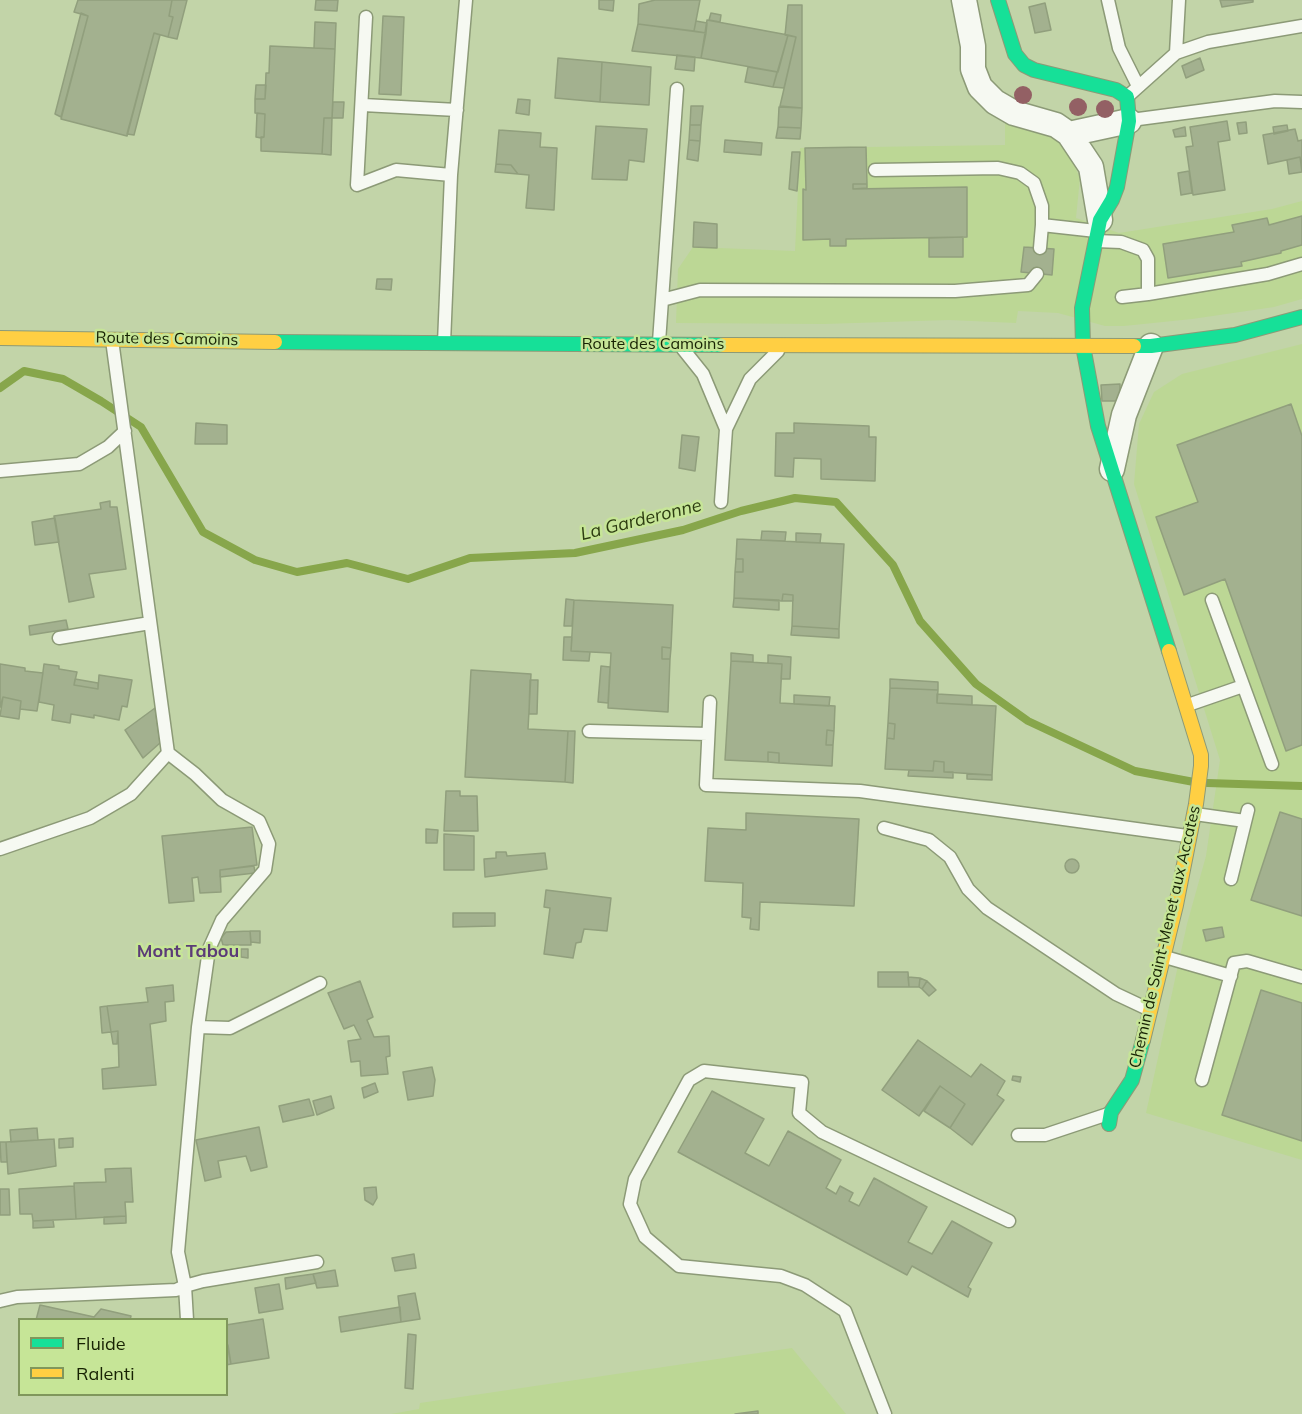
<!DOCTYPE html>
<style>
body{margin:0}
#map{position:relative;width:1302px;height:1414px;overflow:hidden;background:#c2d4a8;font-family:Mulish,sans-serif}
canvas{display:block}
.legend{position:absolute;left:18px;top:1318px;width:210px;height:78px;box-sizing:border-box;background:#c6e597;border:2px solid #80975c;margin:0;padding:8px 10px;list-style:none;font-size:18px;color:#172203}
.legend li{display:flex;align-items:center;gap:12px;height:30px}
.legend b{width:30px;border:2px solid #80975c}
</style>
<div id="map">
<canvas width="1302" height="1414"></canvas>
<ul class="legend">
<li><b style="height:8px;background:#16e098"></b>Fluide</li>
<li><b style="height:8px;background:#ffcf43"></b>Ralenti</li>
</ul>
</div>
<script>
const g = document.querySelector('canvas').getContext('2d');
g.lineJoin = 'round';
function fillPath(path, color) {
  g.fillStyle = color;
  g.fill(path, 'evenodd');
}
function toPath(rows) {
  const path = new Path2D();
  for (const r of rows) {
    if (r.length === 3) {
      path.moveTo(r[0] + r[2], r[1]);
      path.arc(r[0], r[1], r[2], 0, 2 * Math.PI);
      continue;
    }
    path.moveTo(r[0], r[1]);
    for (let i = 2; i < r.length; i += 2) path.lineTo(r[i], r[i + 1]);
  }
  return path;
}
function stroke(path, color, width, dash) {
  g.strokeStyle = color;
  g.lineWidth = width;
  g.lineCap = dash ? 'butt' : 'round';
  g.setLineDash(dash || []);
  g.stroke(path);
}
function label(font, color, halo, rows, align = 'center') {
  g.font = font + ' Mulish,sans-serif';
  g.lineWidth = 5;
  g.setLineDash([]);
  g.textBaseline = 'middle';
  g.strokeStyle = halo;
  g.fillStyle = color;
  for (const [text, x, y, turn = 0] of rows) {
    g.save();
    g.translate(x, y);
    g.rotate((+turn || 0) * Math.PI / 180);
    g.textAlign = isNaN(turn) ? turn : align;
    if (halo) g.strokeText(text, 0, 0);
    g.fillText(text, 0, 0);
    g.restore();
  }
}
const built = toPath([
 [1005,120,1053,136,1066,148,1080,178,1076,218,1119,233,1272,209,1302,201,1302,299,1274,307,1192,319,1124,326,1105,326,1058,313,1018,311,1016,323,949,320,824,324,676,323,678,269,693,247,795,251,800,148,1005,145],
 [1302,344,1302,1160,1146,1113,1187,924,1206,856,1220,760,1134,484,1139,424,1154,392,1182,374],
 [792,1348,846,1414,391,1414,419,1409,420,1403]
]);
const stream = toPath([
 [0,388,24,371,63,379,101,401,141,427,203,532,255,560,297,572,347,563,408,579,470,558,575,553,683,530,741,511,795,498,836,502,893,565,920,621,976,684,1028,721,1135,771,1194,782],
 [1207,783,1302,786]
]);
const building = toPath([
 [78,0,172,0,169,16,173,17,168,37,154,33,127,136,61,119,88,16,74,12,78,0],
 [172,0,187,0,177,39,168,37,173,17,169,16,172,0],
 [316,0,338,0,337,11,315,10,316,0],
 [599,0,614,0,613,11,599,9,599,0],
 [655,0,700,0,694,31,638,24,639,4,655,0],
 [1220,0,1253,0,1253,2,1222,7,1220,0],
 [1045,3,1051,30,1035,33,1029,7,1045,3],
 [788,5,802,5,802,108,780,106,796,37,785,35,788,5],
 [81,13,88,16,61,117,55,114,81,13],
 [711,13,721,15,720,22,709,20,711,13],
 [383,16,404,17,401,95,379,94,383,16],
 [707,20,788,35,778,72,701,58,707,20],
 [696,21,707,23,706,33,694,31,696,21],
 [315,22,336,23,335,49,314,48,315,22],
 [638,24,706,33,701,58,632,51,638,24],
 [154,33,160,35,134,135,127,134,154,33],
 [788,35,796,37,784,88,773,87,788,35],
 [270,46,335,49,332,118,324,118,322,154,261,151,261,137,264,137,265,114,255,113,255,99,265,99,266,73,269,73,270,46],
 [677,55,695,57,694,71,675,69,677,55],
 [558,58,602,62,600,102,555,98,558,58],
 [1200,58,1204,70,1186,78,1182,66,1200,58],
 [602,62,651,67,649,105,600,102,602,62],
 [748,67,777,72,773,87,745,82,748,67],
 [256,85,266,85,265,99,255,99,256,85],
 [518,99,530,100,529,115,516,113,518,99],
 [333,102,344,102,343,118,332,118,333,102],
 [691,106,703,106,701,125,690,125,691,106],
 [779,107,802,108,801,128,778,127,779,107],
 [257,113,265,114,264,137,261,138,256,137,257,113],
 [324,118,332,118,331,155,322,154,324,118],
 [1227,121,1230,140,1218,142,1225,190,1193,195,1186,147,1193,146,1190,127,1227,121],
 [1246,122,1247,133,1239,134,1237,123,1246,122],
 [690,125,701,125,700,141,689,140,690,125],
 [1287,125,1288,131,1274,134,1273,127,1287,125],
 [596,126,647,129,644,162,629,160,627,180,592,179,596,126],
 [778,127,801,128,800,139,776,138,778,127],
 [1185,127,1186,136,1175,137,1173,130,1185,127],
 [1295,129,1298,141,1302,140,1302,169,1300,157,1268,164,1263,135,1295,129],
 [499,130,541,133,540,147,557,148,554,210,526,208,529,175,518,174,511,165,496,164,499,130],
 [689,140,700,141,698,161,687,159,689,140],
 [725,140,762,143,761,155,724,152,725,140],
 [866,147,867,184,853,184,853,189,967,187,967,237,846,239,846,246,830,246,830,239,803,240,803,189,806,190,805,148,866,147],
 [792,152,800,152,797,191,789,189,792,152],
 [1300,157,1302,172,1289,174,1287,160,1300,157],
 [496,164,511,165,518,174,495,172,496,164],
 [1189,171,1192,193,1181,195,1178,173,1189,171],
 [853,184,867,184,867,188,853,189,853,184],
 [1302,216,1302,245,1281,251,1281,253,1241,262,1242,266,1168,278,1163,244,1234,232,1232,225,1267,218,1269,225,1302,216],
 [694,222,717,224,717,248,693,247,694,222],
 [963,237,963,257,929,257,929,238,963,237],
 [1024,247,1054,249,1052,275,1021,272,1024,247],
 [377,279,392,279,391,290,376,289,377,279],
 [1120,384,1120,401,1102,401,1101,385,1120,384],
 [1291,404,1302,436,1302,745,1286,751,1225,579,1184,595,1156,517,1198,502,1177,445,1291,404],
 [196,423,227,425,227,444,195,444,196,423],
 [794,423,869,426,869,437,876,437,875,481,821,479,821,459,794,458,793,477,775,476,776,433,794,433,794,423],
 [682,435,699,437,695,471,679,468,682,435],
 [110,501,110,507,117,507,126,569,89,574,94,597,69,602,54,516,101,509,100,503,110,501],
 [55,518,59,542,35,545,32,522,55,518],
 [762,531,786,532,785,541,761,540,762,531],
 [796,533,821,534,820,543,796,542,796,533],
 [737,539,844,544,839,629,792,626,793,595,783,594,782,601,734,598,735,572,743,572,743,559,736,559,737,539],
 [736,559,743,559,743,572,735,572,736,559],
 [783,594,793,595,793,601,782,601,783,594],
 [734,598,779,600,779,610,733,607,734,598],
 [566,599,574,600,572,626,564,626,566,599],
 [574,600,673,605,671,648,662,647,662,659,670,659,668,712,608,708,611,653,571,651,574,600],
 [66,620,68,629,30,635,29,626,66,620],
 [792,626,839,629,839,638,791,635,792,626],
 [564,637,572,637,571,651,590,652,589,661,563,660,564,637],
 [662,647,671,648,670,659,662,659,662,647],
 [731,653,753,655,753,662,731,661,731,653],
 [768,655,791,657,790,679,781,679,782,664,768,663,768,655],
 [731,661,782,664,780,703,835,706,834,731,827,730,826,745,833,745,832,766,779,763,779,753,768,752,768,762,725,760,731,661],
 [0,664,25,668,25,671,43,673,37,711,20,709,21,701,3,697,0,707,0,664],
 [44,664,59,666,59,669,77,672,74,685,98,689,99,675,132,680,127,707,122,706,119,720,94,715,94,718,71,714,70,723,52,720,54,705,39,702,44,664],
 [601,666,610,667,608,703,598,702,601,666],
 [471,670,531,674,528,729,568,731,565,782,465,777,471,670],
 [75,679,98,683,98,689,74,685,75,679],
 [890,679,938,682,938,690,890,688,890,679],
 [530,680,538,680,537,714,529,714,530,680],
 [890,688,938,690,937,703,996,706,992,775,944,772,944,762,934,761,933,771,885,769,887,738,894,739,895,724,888,723,890,688],
 [937,694,972,696,972,705,937,703,937,694],
 [794,695,830,697,829,706,794,704,794,695],
 [3,697,21,701,19,719,0,716,3,697],
 [155,708,160,743,143,758,125,730,155,708],
 [888,723,895,724,894,739,887,738,888,723],
 [827,730,834,731,833,745,826,745,827,730],
 [568,731,575,731,573,783,565,782,568,731],
 [768,752,779,753,779,763,768,762,768,752],
 [934,761,944,762,944,772,953,772,953,778,908,776,909,770,933,771,934,761],
 [967,774,992,775,992,780,967,779,967,774],
 [446,791,460,791,460,796,477,796,478,831,444,831,446,791],
 [1280,812,1302,819,1302,916,1251,900,1280,812],
 [746,813,859,819,854,906,760,902,759,930,750,929,751,918,742,917,743,883,705,881,708,828,746,830,746,813],
 [252,827,257,865,220,870,221,892,200,893,198,877,192,878,194,901,169,903,162,836,252,827],
 [426,829,438,830,437,843,426,843,426,829],
 [444,834,474,836,474,870,444,870,444,834],
 [496,852,506,852,507,856,545,853,547,869,485,877,484,859,496,858,496,852],
 [1072,866,7],
 [254,866,255,873,220,877,220,870,254,866],
 [546,890,611,898,607,931,584,929,581,942,576,943,573,958,544,954,550,908,544,907,546,890],
 [453,913,495,913,495,926,453,927,453,913],
 [1222,927,1224,937,1206,941,1203,930,1222,927],
 [250,931,260,931,260,943,251,942,250,931],
 [250,931,251,945,223,945,221,938,226,932,250,931],
 [241,949,248,949,248,958,241,957,241,949],
 [878,972,908,972,909,987,878,987,878,972],
 [908,977,920,978,919,987,909,987,908,977],
 [920,978,927,981,922,989,919,987,920,978],
 [360,981,373,1017,367,1020,374,1037,389,1036,390,1056,386,1057,388,1074,361,1076,360,1061,351,1062,348,1041,361,1039,354,1025,344,1029,328,993,360,981],
 [927,981,936,990,929,996,922,989,927,981],
 [173,985,174,1001,165,1002,166,1021,150,1024,156,1085,103,1089,102,1069,119,1067,118,1031,111,1032,107,1006,148,1002,146,988,173,985],
 [1261,990,1302,1003,1302,1141,1222,1115,1261,990],
 [107,1006,111,1032,102,1033,100,1007,107,1006],
 [118,1031,117,1044,113,1044,111,1032,118,1031],
 [918,1040,971,1077,981,1064,1005,1081,997,1095,1004,1100,972,1145,950,1128,965,1104,940,1086,919,1116,882,1090,918,1040],
 [432,1067,435,1080,433,1096,408,1100,403,1072,432,1067],
 [1013,1076,1021,1077,1020,1082,1012,1080,1013,1076],
 [375,1083,378,1092,364,1098,362,1088,375,1083],
 [940,1086,965,1104,950,1128,924,1111,940,1086],
 [712,1091,764,1119,745,1153,769,1166,788,1131,841,1160,826,1188,836,1194,840,1186,853,1193,849,1201,859,1206,874,1178,927,1207,908,1242,932,1254,952,1221,992,1243,968,1287,971,1289,968,1297,912,1266,907,1275,678,1152,712,1091],
 [331,1096,334,1108,317,1115,313,1101,331,1096],
 [309,1099,314,1115,283,1122,279,1106,309,1099],
 [259,1127,267,1167,251,1171,246,1156,218,1161,221,1177,205,1181,196,1140,259,1127],
 [37,1128,38,1140,11,1142,10,1130,37,1128],
 [73,1138,73,1147,59,1148,59,1139,73,1138],
 [54,1139,56,1166,8,1174,6,1142,54,1139],
 [0,1142,6,1142,7,1162,1,1162,0,1142],
 [131,1168,133,1202,125,1202,126,1216,76,1219,74,1183,106,1182,105,1169,131,1168],
 [74,1186,76,1219,33,1221,32,1214,20,1214,19,1189,74,1186],
 [376,1187,377,1198,373,1205,365,1200,364,1188,376,1187],
 [0,1189,9,1189,10,1215,0,1215,0,1189],
 [126,1216,126,1223,104,1224,104,1217,126,1216],
 [53,1220,54,1227,33,1228,33,1221,53,1220],
 [414,1254,416,1268,395,1271,392,1258,414,1254],
 [335,1270,338,1286,317,1288,313,1274,335,1270],
 [313,1274,316,1283,286,1289,285,1278,313,1274],
 [279,1284,283,1309,259,1313,255,1288,279,1284],
 [415,1293,420,1319,401,1322,398,1296,415,1293],
 [40,1305,94,1317,101,1309,131,1316,130,1320,36,1320,40,1305],
 [400,1307,401,1322,341,1332,339,1317,400,1307],
 [263,1319,269,1358,231,1364,226,1339,226,1325,263,1319],
 [408,1334,416,1335,413,1389,405,1388,408,1334],
 [228,1345,231,1364,226,1365,226,1346,228,1345],
 [758,1411,758,1414,735,1414,758,1411]
]);
const lane = toPath([
 [1108,0,1119,48,1138,86],
 [366,17,357,185,396,170,451,175],
 [1176,53,1179,0],
 [1128,96,1176,53,1208,42,1302,26],
 [363,105,457,110],
 [1131,120,1275,101,1302,102],
 [875,170,998,168,1020,173,1034,183,1042,206,1042,225,1096,231],
 [1096,241,1121,242,1143,250,1148,259,1148,294,1268,274,1302,264],
 [1040,248,1042,225],
 [1122,297,1148,294],
 [662,300,700,290,955,291,1028,285,1037,274],
 [659,342,677,89],
 [444,343,451,175,466,0],
 [683,349,703,374,726,429,721,502],
 [726,429,750,379,778,351],
 [0,471,79,464,108,447,125,431],
 [1212,600,1272,764],
 [59,638,150,623],
 [710,702,706,785,860,791,1187,836],
 [1188,705,1243,686],
 [589,731,708,734],
 [168,753,195,774,222,800,259,821,269,844,265,870,222,920,209,949,198,1027,178,1252,185,1286,203,1281,317,1262],
 [1195,814,1245,821],
 [884,828,929,840,950,857,968,889,987,908,1116,994,1150,1010],
 [0,849,90,818,131,794,168,753,112,340],
 [1231,879,1248,810],
 [1165,957,1231,976],
 [198,1027,230,1028,320,983],
 [1202,1080,1234,963,1247,961,1302,977],
 [1018,1135,1045,1135,1108,1114],
 [0,1301,17,1297,176,1290,185,1286,187,1320],
 [885,1414,845,1311,805,1285,781,1276,679,1266,645,1237,630,1204,635,1179,689,1080,704,1071,802,1082,799,1113,822,1132,1009,1221]
]);
const street = toPath([
 [964,0,973,46,973,69,980,87,995,102,1014,113,1056,125,1069,134,1091,167,1100,220],
 [1069,134,1129,121],
 [1112,469,1124,415,1151,346]
]);
const fast = toPath([
 [998,0,1015,54,1024,65,1034,70,1116,90,1127,97,1129,121,1117,187,1112,200,1100,220,1082,308,1083,346,1098,426,1169,651],
 [275,342,723,345],
 [1134,346,1151,346,1235,335,1302,317],
 [1109,1124,1111,1112,1132,1080,1143,1040]
]);
const slow = toPath([
 [0,338,275,342],
 [723,345,1134,346],
 [1143,1040,1176,905,1196,804,1201,766,1201,755,1169,651]
]);
const trees = [
 [1023,95],
 [1078,107],
 [1105,109]
];
const streetNames = [
 ["Route des Camoins",167,339,1],
 ["Route des Camoins",653,344],
 ["Chemin de Saint-Menet aux Accates",1165,937,-77]
];
const waterNames = [
 ["La Garderonne",641,520,-14]
];
const neighbourhoodNames = [
 ["Mont Tabou",188,952]
];
fillPath(built, '#bcd795');
stroke(stream, '#87a64b', 8);
fillPath(building, '#a3b18f');
stroke(building, '#919f7d', 1.5);
stroke(lane, '#8c9a77', 15);
stroke(street, '#8c9a77', 27);
stroke(fast, '#8c9a77', 16);
stroke(slow, '#8c9a77', 16);
stroke(lane, '#f6f9f2', 12);
stroke(street, '#f6f9f2', 24);
stroke(fast, '#16e098', 14);
stroke(slow, '#ffcf43', 14);
g.fillStyle = '#936064';
for (const [x, y] of trees) {
  g.beginPath();
  g.arc(x, y, 9, 0, 2 * Math.PI);
  g.fill();
}
label('16px', '#172203', '#c6e597', streetNames);
label('italic 18px', '#2d3d11', '#c6e597', waterNames);
label('bold 18px', '#5b3c77', '#c6e597', neighbourhoodNames);
</script>
